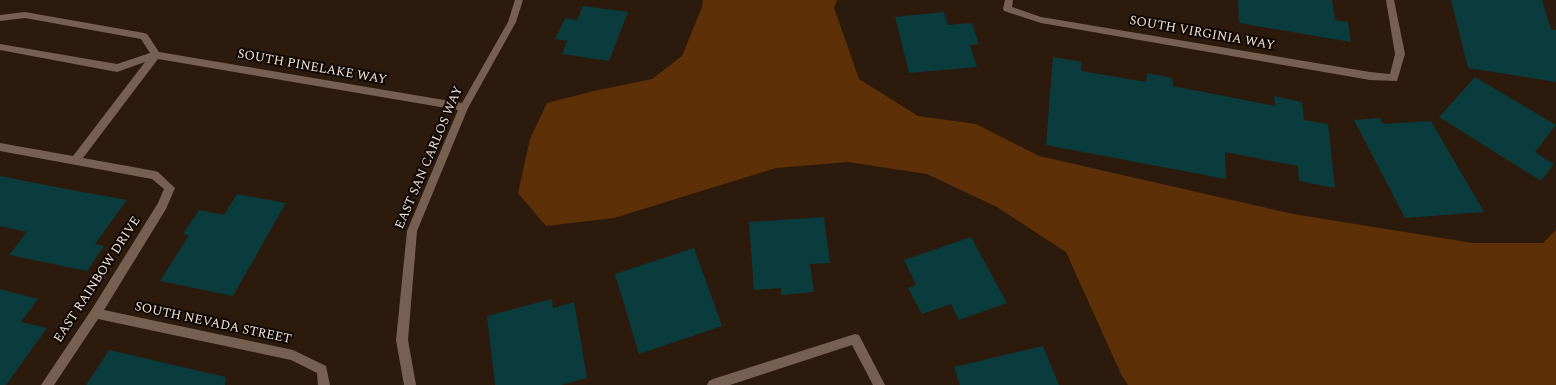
<!DOCTYPE html>
<style>
body{margin:0}
canvas{display:block;background:#2c1a0d}
</style>
<canvas width="1556" height="385"></canvas>
<script>
const g = document.querySelector('canvas').getContext('2d');
g.lineJoin = 'round';
function fillPath(path, color) {
  g.fillStyle = color;
  g.fill(path, 'evenodd');
}
function toPath(rows) {
  const path = new Path2D();
  for (const r of rows) {
    path.moveTo(r[0], r[1]);
    for (let i = 2; i < r.length; i += 2) path.lineTo(r[i], r[i + 1]);
  }
  return path;
}
function label(font, color, halo, rows, align = 'center') {
  g.font = font + ' Spectral,serif';
  g.lineWidth = 4;
  g.setLineDash([]);
  g.textBaseline = 'middle';
  g.strokeStyle = halo;
  g.fillStyle = color;
  for (const [text, x, y, turn = 0] of rows) {
    g.save();
    g.translate(x, y);
    g.rotate((+turn || 0) * Math.PI / 180);
    g.textAlign = isNaN(turn) ? turn : align;
    if (halo) g.strokeText(text, 0, 0);
    g.fillText(text, 0, 0);
    g.restore();
  }
}
const water = toPath([
 [703,0,837,0,834,8,859,79,918,116,976,124,1039,156,1293,214,1473,243,1543,243,1556,230,1556,385,1128,385,1121,374,1066,252,997,207,927,174,848,162,776,168,614,218,546,226,518,193,530,139,547,103,594,91,652,79,682,56,702,7]
]);
const building = toPath([
 [1238,0,1332,0,1335,20,1348,22,1351,42,1239,23],
 [1451,0,1542,0,1551,29,1556,30,1556,82,1468,68],
 [583,6,628,12,609,61,562,54,567,41,555,39,565,18,577,20],
 [944,12,948,25,972,23,979,44,970,45,977,67,909,73,895,17],
 [1053,57,1082,62,1081,71,1146,82,1147,73,1172,78,1173,86,1275,106,1274,96,1302,102,1304,120,1328,124,1335,188,1299,181,1298,166,1225,152,1226,179,1046,145],
 [1475,77,1556,125,1535,152,1554,164,1541,181,1439,117],
 [1380,118,1383,124,1431,121,1484,212,1405,218,1354,120],
 [0,176,61,188,127,200,95,244,104,246,87,271,9,255,27,232,0,226],
 [237,194,286,203,233,296,160,281,189,235,183,234,199,210,224,215],
 [824,217,830,263,810,264,814,292,781,295,781,288,754,290,749,222],
 [971,237,1007,303,959,320,951,304,922,314,908,288,916,285,904,260],
 [694,248,722,326,639,354,615,274],
 [0,289,38,299,21,322,47,328,6,385,0,385],
 [552,299,553,308,574,302,587,378,561,385,495,385,487,316],
 [1043,346,1059,385,960,385,954,367],
 [109,350,226,377,225,385,86,385]
]);
const street = toPath([
 [515,0,523,0,516,22,468,108,417,231,408,340,416,385,404,385,396,340,407,231,458,110,158,59,83,158,155,171,158,172,175,188,166,209,104,310,293,350,326,366,330,385,318,385,317,373,291,360,98,319,54,385,41,385,92,309,158,203,164,189,152,179,0,151,0,143,73,156,145,62,117,72,0,50,0,44,117,64,150,53,141,39,25,18,0,21,0,15,25,12,144,33,147,34,159,52,462,103,508,22,515,0],
 [1005,0,1013,0,1012,7,1041,17,1370,72,1390,74,1395,54,1386,0,1394,0,1405,54,1397,81,1370,80,1041,23,1004,11,1003,9,1005,0],
 [855,334,859,335,885,385,873,385,852,345,730,385,707,385,709,381,713,379,855,334]
]);
const streetNames = [
 ["SOUTH VIRGINIA WAY",1202,34,10],
 ["SOUTH PINELAKE WAY",312,68,10],
 ["EAST SAN CARLOS WAY",430,158,-67],
 ["EAST RAINBOW DRIVE",98,280,-57],
 ["SOUTH NEVADA STREET",213,324,12]
];
fillPath(water, '#5d3007');
fillPath(building, '#0a3b3d');
fillPath(street, '#766051');
label('13px', '#f0e3da', '#0f0703', streetNames);
</script>
